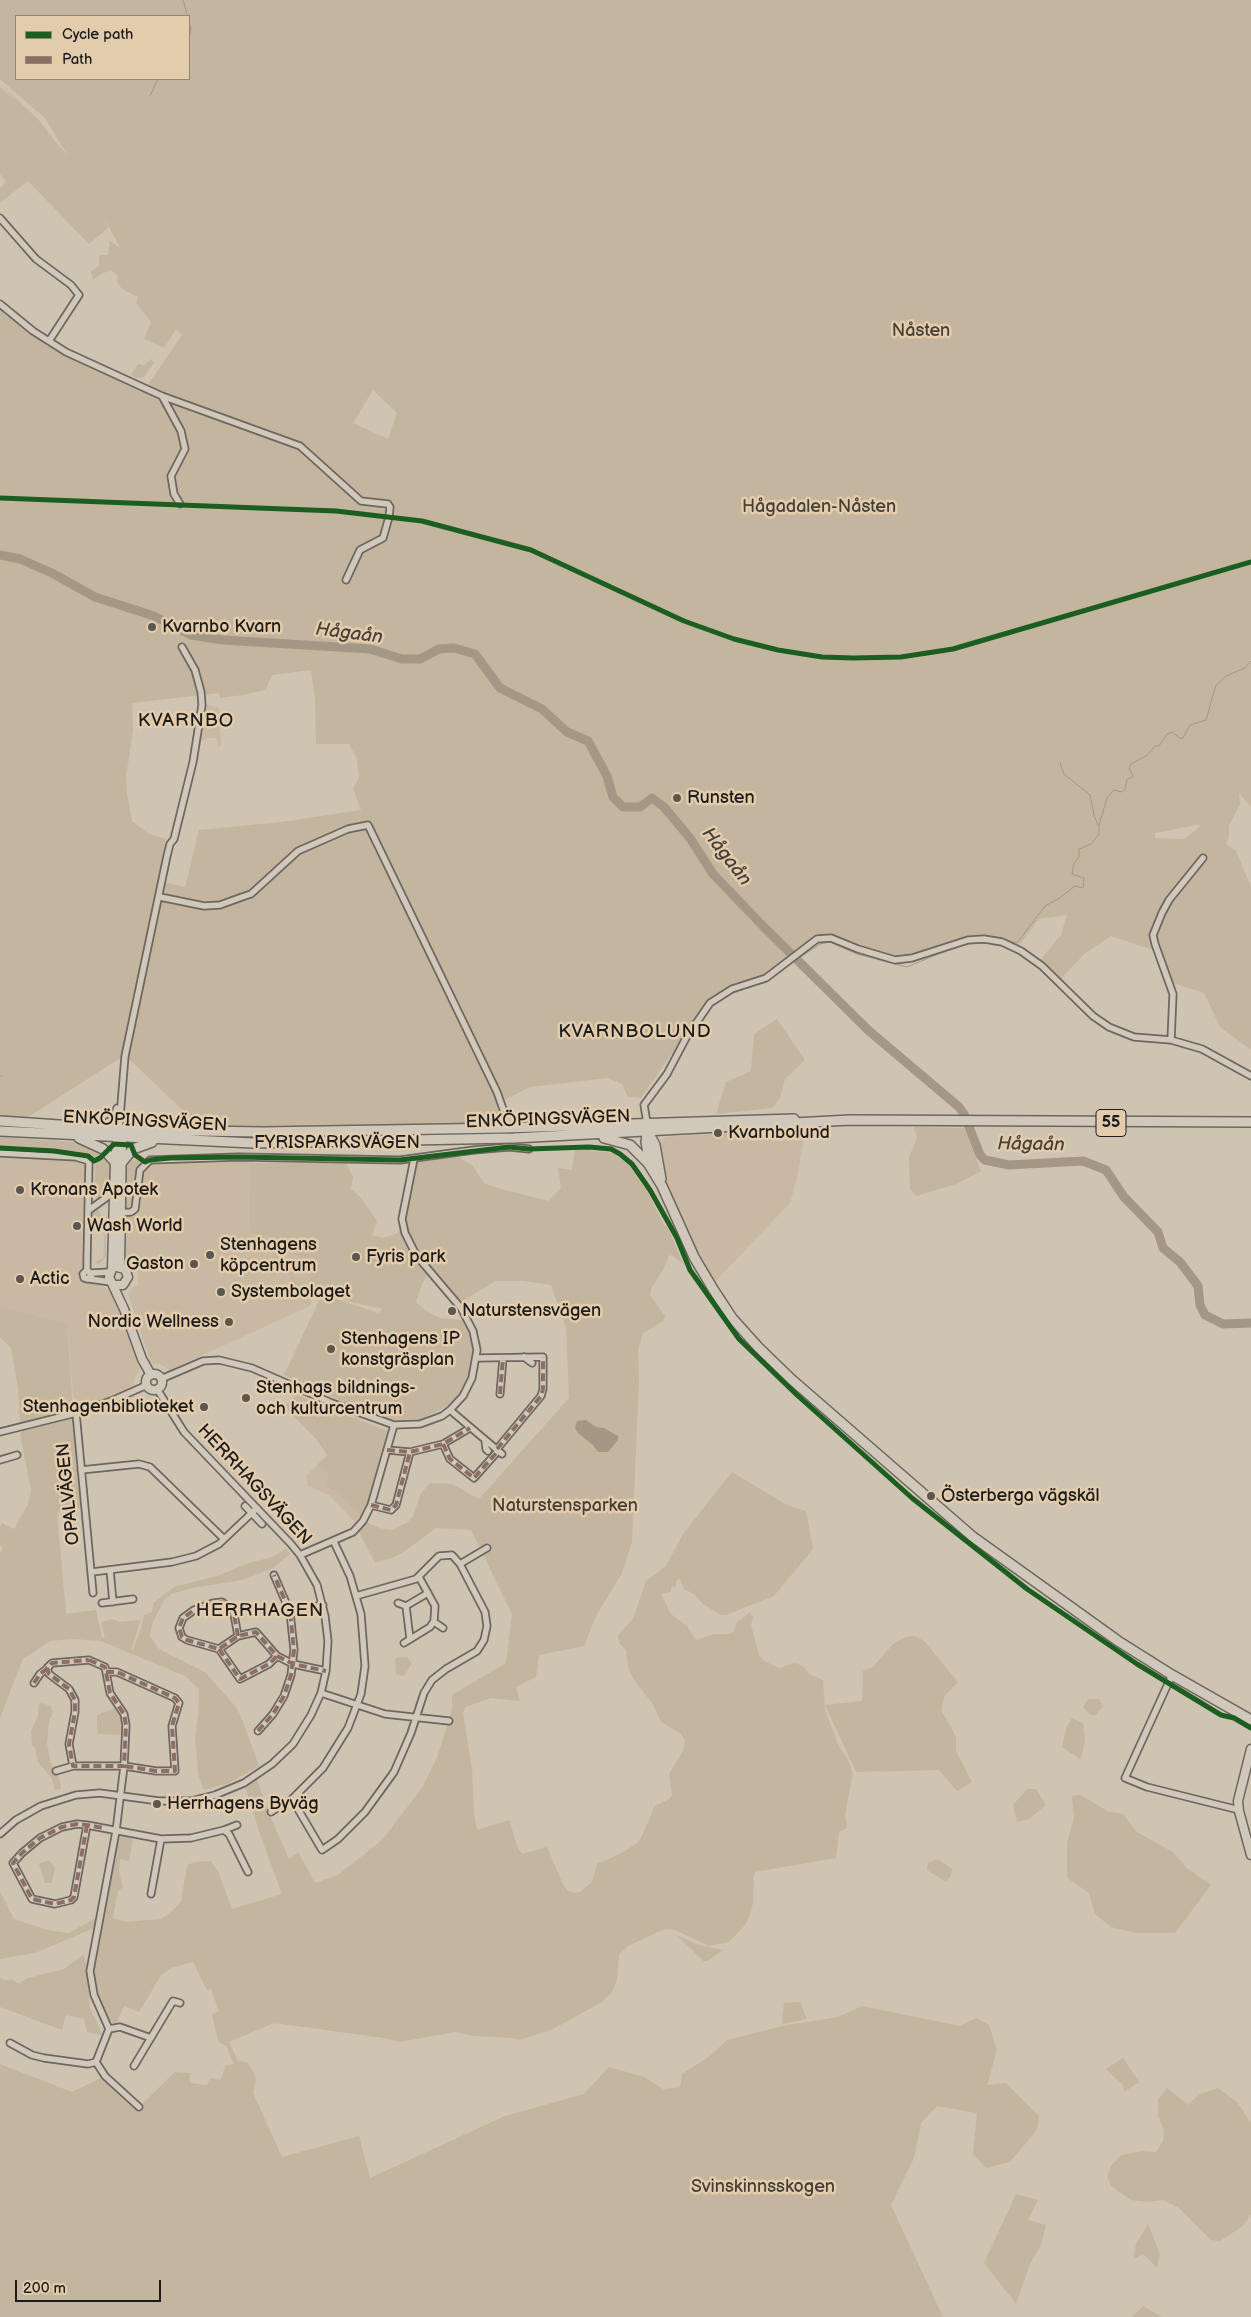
<!DOCTYPE html>
<meta charset="utf-8">
<style>
body{margin:0}
#map{position:relative;width:1251px;height:2317px;overflow:hidden;background:#cfc3b2;font-family:"Balsamiq Sans",sans-serif}
canvas{display:block}
.legend{position:absolute;left:15px;top:15px;width:175px;height:65px;box-sizing:border-box;background:#e3ccac;border:1px solid #938672;margin:0;padding:6px 9px;list-style:none;font-size:15px;color:#1c1c1c}
.legend li{display:flex;align-items:center;gap:10px;height:25px}
.legend b{width:25px;border:1px solid #938672}
.scale{position:absolute;left:15px;top:2280px;width:146px;height:22px;box-sizing:border-box;border:2px solid #1c1c1c;border-top:0;padding-left:6px;font-size:15px;line-height:18px;white-space:nowrap;color:#1c1c1c;-webkit-text-stroke:4px #e3ccac;paint-order:stroke}
</style>
<div id="map">
<canvas width="1251" height="2317"></canvas>
<ul class="legend">
<li><b style="height:6px;background:#1b5e20"></b>Cycle path</li>
<li><b style="height:6px;background:#8d6e63"></b>Path</li>
</ul>
<div class="scale">200 m</div>
</div>
<script>
const g = document.querySelector('canvas').getContext('2d');
g.lineJoin = 'round';
function fillPath(path, color) {
  g.fillStyle = color;
  g.fill(path, 'evenodd');
}
function toPath(rows) {
  const path = new Path2D();
  for (const r of rows) {
    if (r.length === 3) {
      path.moveTo(r[0] + r[2], r[1]);
      path.arc(r[0], r[1], r[2], 0, 2 * Math.PI);
      continue;
    }
    path.moveTo(r[0], r[1]);
    for (let i = 2; i < r.length; i += 2) path.lineTo(r[i], r[i + 1]);
  }
  return path;
}
function stroke(path, color, width, dash) {
  g.strokeStyle = color;
  g.lineWidth = width;
  g.lineCap = dash ? 'butt' : 'round';
  g.setLineDash(dash || []);
  g.stroke(path);
}
function label(font, color, halo, rows, align = 'center') {
  g.font = font + ' "Balsamiq Sans",sans-serif';
  g.lineWidth = 5;
  g.setLineDash([]);
  g.textBaseline = 'middle';
  g.strokeStyle = halo;
  g.fillStyle = color;
  for (const [text, x, y, turn = 0] of rows) {
    g.save();
    g.translate(x, y);
    g.rotate((+turn || 0) * Math.PI / 180);
    g.textAlign = isNaN(turn) ? turn : align;
    if (halo) g.strokeText(text, 0, 0);
    g.fillText(text, 0, 0);
    g.restore();
  }
}
const built = toPath([
 [204,704,219,708,221,747,218,747,217,738,207,738,205,741,198,740],
 [805,1132,798,1174,790,1203,713,1284,695,1253,677,1214,661,1164,659,1146,661,1141,665,1137,723,1133],
 [0,1153,87,1159,87,1270,100,1273,99,1284,113,1293,115,1297,140,1368,135,1377,133,1388,78,1410,73,1395,67,1324,0,1306],
 [251,1158,258,1235,295,1240,316,1249,313,1297,310,1306,174,1368,169,1370,160,1364,151,1363,128,1294,132,1288,138,1285,138,1275,137,1271,129,1263,126,1256,125,1213,135,1209,138,1177,145,1162],
 [323,1459,366,1478,364,1511,355,1522,329,1495,308,1486,306,1476]
]);
const green = toPath([
 [0,0,1251,0,1251,807,1239,793,1240,804,1229,826,1229,837,1226,844,1236,851,1251,887,1251,1050,1220,1027,1204,993,1173,983,1153,950,1111,936,1084,954,1061,979,1040,960,1061,935,1067,915,1039,919,1016,949,999,942,973,940,904,960,833,940,816,940,793,962,793,964,791,963,768,980,719,998,707,1009,679,1056,672,1053,641,1098,628,1097,622,1084,608,1078,530,1087,502,1101,499,1112,502,1123,496,1125,264,1129,201,1128,125,1055,22,1121,0,1119,0,302,53,344,145,389,182,335,176,329,164,348,144,339,151,322,136,303,138,297,122,289,117,282,118,276,112,271,102,273,93,280,91,271,99,266,99,255,108,255,110,241,120,248,105,219,108,228,89,244,28,181,0,203,0,188,6,182,0,174,0,87,17,102,0,84,38,119,57,144,68,156,45,118,0,79],
 [16,16,189,16,189,79,16,79],
 [373,390,397,413,388,439,353,423],
 [311,670,315,700,316,744,349,744,357,759,359,778,353,789,361,810,281,822,199,830,185,887,159,881,166,839,149,834,132,821,127,793,126,777,133,731,132,703,219,693,220,698,243,695,265,690,272,675],
 [1196,825,1201,826,1184,839,1155,838,1155,833],
 [151,359,154,363,144,377,136,378,131,375,138,364,144,365],
 [777,1019,805,1060,785,1079,780,1098,772,1108,716,1114,726,1082,751,1071,754,1034],
 [914,1127,964,1128,981,1171,956,1184,916,1196,910,1188,909,1157,917,1138],
 [0,1137,75,1142,102,1151,98,1157,94,1158,89,1155,55,1150,0,1148],
 [575,1149,605,1152,614,1154,629,1165,647,1191,664,1225,668,1228,684,1265,672,1255,669,1256,664,1268,651,1289,650,1295,665,1316,663,1321,643,1333,638,1350,639,1380,632,1542,622,1573,596,1616,584,1646,539,1655,536,1677,516,1687,520,1701,491,1698,465,1707,463,1713,472,1769,474,1813,477,1830,509,1820,518,1848,522,1854,547,1847,563,1884,568,1891,575,1893,580,1892,592,1882,597,1864,620,1854,636,1844,641,1838,655,1806,669,1799,672,1795,669,1774,683,1751,685,1741,680,1733,661,1722,652,1703,634,1680,628,1668,626,1650,619,1643,618,1635,633,1619,646,1581,666,1566,683,1534,732,1472,787,1505,806,1511,813,1549,774,1596,726,1615,721,1615,703,1604,694,1594,684,1589,680,1578,676,1581,676,1586,671,1587,671,1592,661,1594,671,1614,687,1626,696,1640,714,1634,730,1634,734,1631,737,1622,750,1612,753,1617,751,1625,759,1655,764,1661,779,1668,795,1663,803,1666,809,1674,823,1680,825,1710,839,1747,847,1758,853,1773,845,1815,847,1828,839,1832,836,1858,755,1872,753,1879,754,1880,753,1903,750,1915,745,1925,729,1942,709,1946,675,1930,668,1929,660,1931,628,1946,619,1955,617,1980,612,1992,602,2002,553,2029,529,2037,519,2040,514,2038,474,2036,455,2032,400,2042,384,2038,274,2023,229,2042,238,2061,247,2062,254,2073,256,2079,253,2093,282,2157,359,2136,370,2178,505,2116,584,2094,609,2067,644,2077,663,2089,680,2087,682,2074,710,2056,727,2040,782,2026,838,2017,862,2006,960,2026,976,2018,989,2025,997,2050,987,2085,1006,2083,1039,2116,1037,2130,1010,2162,986,2168,973,2154,977,2113,937,2106,921,2123,914,2158,891,2205,943,2317,0,2317,0,2064,72,2092,105,2076,139,2107,175,2072,190,2073,190,2083,207,2085,210,2078,221,2080,225,2066,234,2064,226,2046,219,2042,217,2037,212,2014,219,2011,211,1989,207,1990,193,1962,171,1968,161,1975,139,2012,124,2006,116,2025,103,2014,95,1993,93,1977,119,1835,133,1837,129,1861,120,1859,119,1870,123,1887,118,1891,113,1918,126,1922,160,1919,167,1915,181,1902,187,1865,195,1862,211,1861,219,1874,232,1909,282,1894,260,1834,244,1783,256,1777,270,1816,289,1859,298,1852,315,1883,338,1875,382,1840,422,1788,437,1758,452,1709,452,1695,506,1663,512,1614,471,1530,436,1528,405,1551,394,1557,375,1563,357,1528,363,1521,379,1528,391,1530,408,1522,413,1516,421,1493,430,1483,452,1484,479,1499,569,1398,566,1328,551,1285,523,1281,496,1281,460,1302,436,1273,428,1275,422,1284,416,1302,428,1312,440,1318,462,1320,468,1329,473,1348,471,1369,462,1390,451,1404,422,1419,395,1420,348,1404,284,1375,322,1294,378,1313,383,1309,351,1302,312,1286,303,1263,290,1248,277,1238,258,1235,251,1231,249,1221,251,1163,346,1163,353,1177,351,1189,360,1197,377,1221,372,1235,383,1238,398,1233,415,1163,455,1155,472,1165,484,1183,501,1189,549,1201,561,1188,558,1168,572,1170],
 [105,1154,110,1160,111,1167,110,1184,107,1194,98,1202,95,1194,95,1164],
 [133,1160,141,1160,135,1173,133,1203,126,1209,127,1168,128,1163],
 [97,1207,105,1222,106,1234,106,1256,99,1265,95,1262,103,1258,105,1230,101,1224,90,1223,91,1213],
 [267,1249,287,1262,298,1283,302,1283,303,1287,296,1287,284,1266],
 [0,1306,67,1324,73,1410,20,1423,18,1388,11,1348,0,1337],
 [297,1395,387,1431,367,1505,361,1516,335,1489,332,1490,326,1485,329,1474,317,1466,327,1455,316,1439,284,1406],
 [73,1417,76,1419,86,1507,57,1512,66,1614,96,1610,102,1637,105,1638,101,1622,113,1619,119,1622,141,1620,131,1649,133,1650,141,1629,144,1615,152,1612,153,1603,174,1587,217,1576,252,1562,273,1557,286,1549,290,1554,273,1568,243,1580,192,1588,171,1594,163,1602,152,1624,150,1636,159,1649,205,1672,236,1707,242,1719,259,1766,229,1783,204,1790,198,1774,195,1737,198,1715,199,1689,185,1676,101,1641,73,1639,50,1641,23,1659,0,1718,0,1553,3,1547,0,1545,0,1527,2,1523,14,1529,28,1504,31,1490,20,1434,23,1430],
 [915,1636,924,1641,958,1682,944,1697,941,1710,951,1727,956,1738,956,1751,972,1782,957,1791,939,1770,856,1772,825,1705,862,1701,863,1671,873,1667,893,1644,906,1637],
 [407,1657,412,1663,404,1676,396,1674,395,1658],
 [1088,1699,1099,1699,1103,1706,1096,1715,1090,1715,1083,1707],
 [43,1703,50,1706,53,1713,49,1721,47,1743,50,1760,55,1774,58,1775,61,1785,61,1789,55,1790,52,1779,38,1762,35,1748,32,1745,31,1731,38,1716,39,1704],
 [118,1707,122,1714,124,1735,97,1734,97,1715],
 [1072,1718,1083,1723,1085,1739,1083,1751,1080,1759,1062,1747,1066,1728],
 [1027,1789,1036,1789,1046,1805,1029,1819,1017,1822,1013,1805],
 [1081,1795,1109,1812,1124,1814,1126,1818,1137,1832,1173,1852,1187,1868,1211,1885,1175,1933,1136,1933,1111,1927,1095,1914,1089,1893,1067,1878,1067,1843,1074,1818,1072,1796],
 [938,1859,952,1869,951,1876,946,1882,927,1870,928,1863],
 [49,1860,55,1868,52,1883,45,1883,39,1864],
 [0,1891,14,1919,47,1930,69,1933,97,1917,94,1928,35,1953,0,1959],
 [677,1935,696,1944,723,1950,707,1961,703,1961],
 [83,1955,86,1963,90,2008,103,2036,87,2032,84,2019,66,2015,62,2030,0,2007,0,1978,5,1980,14,1980,18,1984,28,1978,64,1969],
 [800,2002,807,2019,782,2024,784,2003],
 [1123,2058,1139,2082,1124,2092,1123,2085,1106,2069],
 [1167,2088,1188,2105,1200,2094,1218,2088,1237,2102,1251,2123,1251,2214,1243,2226,1220,2241,1211,2240,1179,2208,1163,2200,1147,2202,1131,2200,1112,2187,1107,2178,1110,2167,1121,2155,1144,2151,1156,2152,1163,2141,1164,2130,1158,2116,1158,2100],
 [1016,2194,1038,2200,1028,2220,1046,2225,1041,2245,1030,2264,1016,2304,984,2263],
 [1148,2224,1160,2254,1157,2268,1143,2254,1133,2259,1136,2244],
 [1143,2306,1162,2317,1132,2317]
]);
const water = toPath([
 [586,1420,596,1427,604,1428,618,1436,618,1440,608,1452,598,1452,593,1445,578,1433,575,1428,577,1421]
]);
const stream = toPath([
 [183,0,191,28,189,39],
 [150,96,158,79],
 [1060,763,1064,774,1090,795,1094,815,1098,825],
 [996,937,1017,943,1045,906,1058,899,1075,886,1083,888,1084,878,1072,874,1074,863,1079,857,1079,849,1091,844,1099,834,1099,825,1107,798,1114,790,1122,792,1125,789,1127,780,1133,776,1129,769,1131,764,1146,756,1155,746,1159,746,1167,734,1173,732,1179,738,1183,738,1190,725,1206,720,1216,685,1226,676,1245,668,1251,661],
 [964,944,992,943],
 [798,959,820,944,830,942,857,954,907,967,955,947],
 [0,1076,3,1076]
]);
const river = toPath([
 [0,555,20,559,52,573,95,597,154,616,191,635,223,640,370,649,402,659,420,659,439,649,454,648,475,654,500,688,542,709,567,732,588,741,607,776,613,797,623,807,640,807,652,798,664,807,690,838,713,874,763,926,868,1030,959,1107,964,1114,980,1155,985,1160,1009,1165,1083,1161,1106,1170,1124,1197,1158,1232,1163,1248,1180,1262,1198,1286,1200,1305,1205,1315,1223,1324,1251,1323]
]);
const street = toPath([
 [0,218,36,259,71,285,79,295,49,341],
 [0,304,33,331,66,352,162,396,300,446,361,501,388,504,390,507,389,517,383,538,360,550,346,580],
 [162,396,181,431,185,449,171,476,174,494,180,504],
 [160,897,204,906,220,905,242,897,251,894,298,851,348,829,368,825,497,1092,503,1109],
 [1171,1040,1173,994,1155,944,1153,935,1162,913,1169,900,1203,858],
 [647,1123,644,1105,667,1074,686,1038,710,1003,732,989,766,978,817,939,831,938,858,949,895,960,912,958,968,940,984,939,1002,942,1021,951,1042,966,1093,1016,1109,1027,1134,1037,1171,1040,1202,1049,1251,1076],
 [101,1126,113,1119,117,1108],
 [119,1129,125,1056,167,856,170,844,174,839,193,762,202,705,201,692,195,670,182,647],
 [0,1153,76,1157,89,1161,87,1261,87,1270,92,1275,87,1279,84,1278,83,1274,87,1270],
 [89,1210,114,1192],
 [118,1213,131,1212,135,1209,140,1170,150,1160,238,1157,400,1160,474,1150,509,1147,529,1149],
 [92,1273,110,1272],
 [89,1279,111,1282],
 [524,1357,532,1363],
 [477,1358,543,1357,543,1389,541,1396,497,1449],
 [161,1379,203,1361,219,1360,252,1368,332,1403,394,1425,420,1424,442,1416,450,1410,463,1396,472,1378,477,1350,473,1331,461,1308,416,1255,405,1233,402,1219,414,1159],
 [500,1394,503,1358],
 [450,1410,502,1454],
 [76,1413,93,1593],
 [0,1432,76,1413,111,1401,147,1385],
 [485,1440,486,1449,488,1451],
 [443,1444,450,1459,474,1478,498,1451],
 [387,1450,410,1452,443,1444,470,1428],
 [0,1460,17,1455],
 [81,1470,139,1464,150,1467,224,1539],
 [371,1505,391,1510,396,1505,410,1452],
 [245,1506,262,1524],
 [300,1555,353,1532,363,1521,371,1505,394,1425],
 [460,1564,487,1548],
 [110,1570,113,1602],
 [92,1572,172,1562,196,1556,219,1544,257,1508],
 [102,1603,133,1599],
 [398,1603,406,1606],
 [290,1612,323,1605],
 [434,1622,443,1628],
 [238,1636,233,1609,222,1602,213,1603,194,1610,183,1618,179,1628,182,1637,187,1640,219,1649,238,1636,256,1632,277,1656,293,1664,326,1671],
 [410,1639,406,1606,428,1593],
 [404,1643,430,1627,434,1621,435,1606,419,1577],
 [219,1649,240,1679,269,1664,277,1656],
 [89,1660,105,1667,110,1693,124,1714,126,1725,124,1766,73,1766,69,1744,75,1712,75,1700,69,1689,49,1674,47,1668,52,1663,89,1660],
 [1172,1675,1125,1778,1147,1787,1239,1810],
 [34,1683,40,1674,48,1668],
 [321,1693,385,1714,449,1721],
 [258,1731,273,1714,284,1696,291,1675,294,1650,290,1612,274,1575],
 [56,1771,73,1766],
 [292,1799,322,1850,338,1839,365,1812,394,1772,411,1733,424,1693,432,1680,446,1669,477,1651,484,1640,487,1626,485,1612,460,1564,452,1555,439,1556,416,1579,356,1596],
 [271,1812,292,1799,323,1768,348,1728,361,1694,365,1666,361,1614,350,1576,334,1542],
 [87,1825,74,1897,71,1900,55,1904,32,1899,13,1863,22,1853,40,1838,62,1827,77,1824,87,1825,161,1839,191,1838,224,1830,237,1825],
 [224,1830,229,1834,248,1872],
 [0,1834,16,1820,41,1806,76,1795,100,1793,159,1801,191,1801,215,1795,244,1783,272,1764,293,1744,311,1715,321,1693,326,1671,328,1641,325,1616,317,1585,300,1555,291,1544,184,1432,157,1389],
 [151,1894,161,1839],
 [109,2029,120,2027,151,2038],
 [10,2043,32,2055,44,2058,88,2064,96,2062],
 [96,2062,109,2029,94,1995,90,1971,116,1831,124,1766,156,1771,175,1771,172,1726,179,1703,175,1698,117,1672,106,1672],
 [96,2062,105,2076,139,2107],
 [134,2066,173,2001,180,2003]
]);
const secondary = toPath([
 [118,1132,115,1162,112,1269,109,1277,124,1309,142,1359,151,1375],
 [120,1267,122,1137,120,1132],
 [113,1285,123,1285,128,1277,125,1269,117,1267],
 [154,1382,8],
 [1251,1749,1238,1801,1239,1811,1251,1855]
]);
const primary = toPath([
 [0,1121,134,1130,264,1132,504,1128,794,1119],
 [648,1128,646,1142,650,1164],
 [0,1131,253,1143,514,1138,850,1120,1251,1122],
 [648,1132,655,1145,661,1179],
 [79,1138,103,1149,115,1162],
 [604,1138,630,1145,648,1163,662,1186,694,1257,713,1289,732,1318,758,1347,791,1379,973,1537,1118,1641,1172,1675,1251,1720],
 [121,1163,133,1149,152,1142]
]);
const quiet = toPath([
 [500,1394,503,1358],
 [443,1444,450,1459,474,1478,498,1451],
 [497,1449,541,1396,543,1389,543,1357],
 [387,1450,410,1452,443,1444,470,1428],
 [371,1505,391,1510,396,1505,410,1452],
 [290,1612,323,1605],
 [238,1636,233,1609,222,1602,213,1603,194,1610,183,1618,179,1628,182,1637,187,1640,219,1649,238,1636,256,1632,277,1656,293,1664,326,1671],
 [219,1649,240,1679,269,1664,277,1656],
 [89,1660,105,1667,110,1693,124,1714,126,1725,124,1766,73,1766,69,1744,75,1712,75,1700,69,1689,49,1674,47,1668,52,1663,89,1660],
 [106,1672,117,1672,175,1698,179,1703,172,1726,175,1771,156,1771,124,1766],
 [34,1683,40,1674,48,1668],
 [258,1731,273,1714,284,1696,291,1675,294,1650,290,1612,274,1575],
 [87,1825,74,1897,71,1900,55,1904,32,1899,13,1863,22,1853,40,1838,62,1827,77,1824,87,1825,103,1828]
]);
const cycleway = toPath([
 [0,498,336,511,422,521,531,550,684,621,734,639,778,650,822,657,853,658,901,657,953,649,1251,562],
 [0,1148,54,1151,88,1156,94,1161,100,1158,114,1144,131,1145,135,1155,145,1162,150,1160,170,1158,238,1157,400,1160,509,1147,529,1149,589,1147,611,1149,620,1154,632,1164,650,1190,677,1238,690,1270,739,1339,797,1395,912,1498,1027,1589,1137,1664,1221,1715,1234,1718,1251,1728]
]);
const markers = [
 [152,627,5,"#5b5650"],
 [677,798,5,"#5b5650"],
 [718,1133,5,"#5b5650"],
 [20,1190,5,"#5b5650"],
 [77,1226,5,"#5b5650"],
 [210,1255,5,"#5b5650"],
 [356,1257,5,"#5b5650"],
 [194,1264,5,"#5b5650"],
 [20,1279,5,"#5b5650"],
 [221,1292,5,"#5b5650"],
 [452,1311,5,"#5b5650"],
 [229,1322,5,"#5b5650"],
 [331,1349,5,"#5b5650"],
 [246,1398,5,"#5b5650"],
 [204,1407,5,"#5b5650"],
 [931,1496,5,"#5b5650"],
 [157,1804,5,"#5b5650"]
];
const shields = [
 [1111,1123,30]
];
const shieldNames = [
 ["55",1111,1123]
];
const parkNames = [
 ["Nåsten",921,331],
 ["Hågadalen-Nåsten",819,507],
 ["Naturstensparken",565,1506],
 ["Svinskinnsskogen",763,2187]
];
const poiNames = [
 ["Kvarnbo Kvarn",162,627],
 ["Runsten",687,798],
 ["Kvarnbolund",728,1133],
 ["Kronans Apotek",30,1190],
 ["Wash World",87,1226],
 ["Stenhagens",220,1245],
 ["köpcentrum",220,1266],
 ["Fyris park",366,1257],
 ["Gaston",184,1264,"right"],
 ["Actic",30,1279],
 ["Systembolaget",231,1292],
 ["Naturstensvägen",462,1311],
 ["Nordic Wellness",219,1322,"right"],
 ["Stenhagens IP",341,1339],
 ["konstgräsplan",341,1360],
 ["Stenhags bildnings-",256,1388],
 ["och kulturcentrum",256,1409],
 ["Stenhagenbiblioteket",194,1407,"right"],
 ["Österberga vägskäl",941,1496],
 ["Herrhagens Byväg",167,1804]
];
const streetNames = [
 ["ENKÖPINGSVÄGEN",548,1120,-2],
 ["ENKÖPINGSVÄGEN",145,1122,3],
 ["FYRISPARKSVÄGEN",337,1143],
 ["HERRHAGSVÄGEN",254,1485,47],
 ["OPALVÄGEN",69,1494,-96]
];
const waterNames = [
 ["Hågaån",349,634,7],
 ["Hågaån",726,857,52],
 ["Hågaån",1031,1145,1]
];
const neighbourhoodNames = [
 ["KVARNBO",186,721],
 ["KVARNBOLUND",635,1032],
 ["HERRHAGEN",260,1611]
];
fillPath(built, '#c9b9a2');
fillPath(green, '#c4b59f');
fillPath(water, '#a49785');
stroke(stream, '#a49785', 1);
stroke(river, '#a49785', 9);
stroke(street, '#6d6760', 9);
stroke(secondary, '#6d6760', 11);
stroke(primary, '#6d6760', 12);
stroke(street, '#d1c8bc', 5.5);
stroke(secondary, '#d1c8bc', 8);
stroke(primary, '#d1c8bc', 9);
stroke(quiet, '#8d6e63', 4, [8, 4]);
stroke(cycleway, '#1b5e20', 5);
for (const [x, y, r, color] of markers) {
  const dot = new Path2D();
  dot.arc(x, y, r, 0, 2 * Math.PI);
  g.fillStyle = color;
  g.fill(dot);
  stroke(dot, '#e3ccac', 2);
}
for (const [x, y, w] of shields) {
  const box = new Path2D();
  box.roundRect(x - w / 2, y - 13.5, w, 27, 4);
  g.fillStyle = '#e3ccac';
  g.fill(box);
  stroke(box, '#1c1c1c', 1);
}
label('bold 16px', '#1c1c1c', null, shieldNames);
label('18px', '#443f39', '#e3ccac', parkNames);
label('18px', '#1c1c1c', '#e3ccac', poiNames, 'left');
label('18px', '#1c1c1c', '#e3ccac', streetNames);
label('italic 19px', '#45403a', '#e3ccac', waterNames);
g.letterSpacing = '1px';
label('19px', '#1c1c1c', '#e3ccac', neighbourhoodNames);
g.letterSpacing = '0px';
</script>
